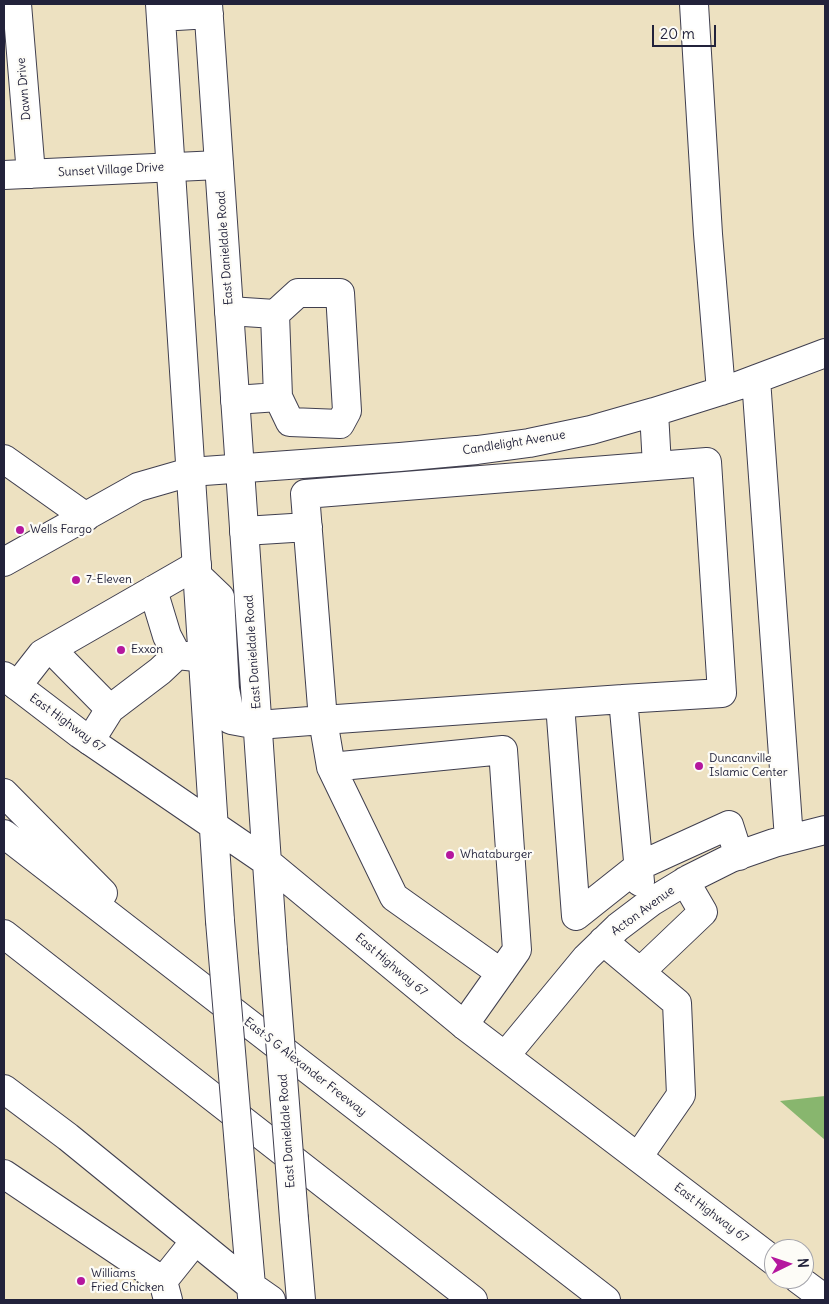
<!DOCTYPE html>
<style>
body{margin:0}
#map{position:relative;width:829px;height:1304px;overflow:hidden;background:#ede1c1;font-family:Delius,sans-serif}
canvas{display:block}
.frame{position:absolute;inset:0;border:5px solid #22223b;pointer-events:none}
.north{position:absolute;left:764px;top:1239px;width:50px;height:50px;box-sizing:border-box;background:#fdfcf7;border:1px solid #a5a5ac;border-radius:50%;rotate:86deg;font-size:14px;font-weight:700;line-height:20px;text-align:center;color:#22223b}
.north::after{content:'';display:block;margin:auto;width:18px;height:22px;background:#b5179e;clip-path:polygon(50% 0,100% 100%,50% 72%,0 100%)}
.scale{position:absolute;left:652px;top:25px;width:64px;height:22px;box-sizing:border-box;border:2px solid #22223b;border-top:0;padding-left:6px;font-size:15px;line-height:18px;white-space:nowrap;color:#22223b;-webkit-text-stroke:4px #fdfcf7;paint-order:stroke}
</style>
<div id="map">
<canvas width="829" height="1304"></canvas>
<div class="frame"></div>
<div class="north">N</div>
<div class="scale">20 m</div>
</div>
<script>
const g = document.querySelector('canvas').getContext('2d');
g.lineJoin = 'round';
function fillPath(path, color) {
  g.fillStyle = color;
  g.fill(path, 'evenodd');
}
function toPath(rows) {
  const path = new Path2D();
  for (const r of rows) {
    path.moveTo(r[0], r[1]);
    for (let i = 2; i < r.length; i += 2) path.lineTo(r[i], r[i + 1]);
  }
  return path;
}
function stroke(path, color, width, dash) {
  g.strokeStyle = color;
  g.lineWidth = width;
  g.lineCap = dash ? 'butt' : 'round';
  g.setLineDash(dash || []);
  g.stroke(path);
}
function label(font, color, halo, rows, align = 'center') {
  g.font = font + ' Delius,sans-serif';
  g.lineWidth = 4.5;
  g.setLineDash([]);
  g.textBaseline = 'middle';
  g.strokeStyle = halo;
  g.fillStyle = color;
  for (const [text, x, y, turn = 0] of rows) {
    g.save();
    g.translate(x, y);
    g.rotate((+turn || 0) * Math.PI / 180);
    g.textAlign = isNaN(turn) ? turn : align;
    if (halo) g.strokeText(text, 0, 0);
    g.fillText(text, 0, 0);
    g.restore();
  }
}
const forest = toPath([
 [825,1096,825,1140,780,1101]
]);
const minor = toPath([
 [17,4,31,174],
 [694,4,708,234,721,391],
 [4,175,219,165],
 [229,311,275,314,278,397,235,400],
 [275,314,298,293,340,293,347,411,340,424,290,422,278,397],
 [756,379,789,839],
 [654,412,657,466],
 [4,459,86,517],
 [244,531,308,527],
 [4,562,138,487,190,472,400,457,477,450,529,443,591,430,654,412,740,385,825,353],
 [153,590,167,636,177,655,196,657],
 [51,649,110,709],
 [17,686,42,654,197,565],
 [623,699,640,882],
 [560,704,576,916,639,866,729,825,739,856],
 [258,725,323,720,623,699,722,693,707,462,305,494,323,720,331,767,394,897,501,973],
 [90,741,110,709,160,671,177,655],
 [331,767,503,750,517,950,464,1025],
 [603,941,677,1003,681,1095,638,1157],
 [640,972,703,912,685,881],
 [505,1056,586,958,618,927,651,902,689,879,731,858,774,843,825,830],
 [4,1174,163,1281],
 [168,1300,163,1281,195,1241]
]);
const major = toPath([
 [160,4,220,921],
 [208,4,273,950],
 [161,17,209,14],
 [197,575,220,597,225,689,231,720,258,725],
 [4,676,80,734,267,862,464,1025,774,1261],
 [4,1089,68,1137,251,1286,271,1300],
 [243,1194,252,1297],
 [294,1219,301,1300],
 [798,1279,825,1299]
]);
const highway = toPath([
 [4,793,103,893],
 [4,834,606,1300],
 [4,934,473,1300]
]);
const majorBridge = toPath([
 [220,921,243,1194],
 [273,950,294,1219]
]);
const markers = [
 [20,530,5,"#b5179e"],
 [76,580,5,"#b5179e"],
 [121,650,5,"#b5179e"],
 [699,766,5,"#b5179e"],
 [450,855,5,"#b5179e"],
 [81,1281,5,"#b5179e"]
];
const streetNames = [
 ["Dawn Drive",24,89,-95],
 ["Sunset Village Drive",111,170,-3],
 ["East Danieldale Road",225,248,-94],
 ["Candlelight Avenue",514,443,-9],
 ["East Danieldale Road",253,652,-94],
 ["East Highway 67",67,723,36],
 ["Acton Avenue",643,911,-36],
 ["East Highway 67",391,965,40],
 ["East S G Alexander Freeway",305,1067,38],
 ["East Danieldale Road",287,1131,-94],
 ["East Highway 67",711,1213,37]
];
const poiNames = [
 ["Wells Fargo",30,530],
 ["7-Eleven",86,580],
 ["Exxon",131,650],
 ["Duncanville",709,759],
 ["Islamic Center",709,773],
 ["Whataburger",460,855],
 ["Williams",91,1274],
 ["Fried Chicken",91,1288]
];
fillPath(forest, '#88b66e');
stroke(minor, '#403f4f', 30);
stroke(major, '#403f4f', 30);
stroke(highway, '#403f4f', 30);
stroke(minor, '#fff', 28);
stroke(major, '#fff', 28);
stroke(highway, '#fff', 28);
stroke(majorBridge, '#403f4f', 30, []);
stroke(majorBridge, '#fff', 28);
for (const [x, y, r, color] of markers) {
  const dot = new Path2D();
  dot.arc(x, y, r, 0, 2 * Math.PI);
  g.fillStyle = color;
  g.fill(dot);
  stroke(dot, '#fdfcf7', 2);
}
label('12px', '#22223b', '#fdfcf7', streetNames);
label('12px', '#22223b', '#fdfcf7', poiNames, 'left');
</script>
